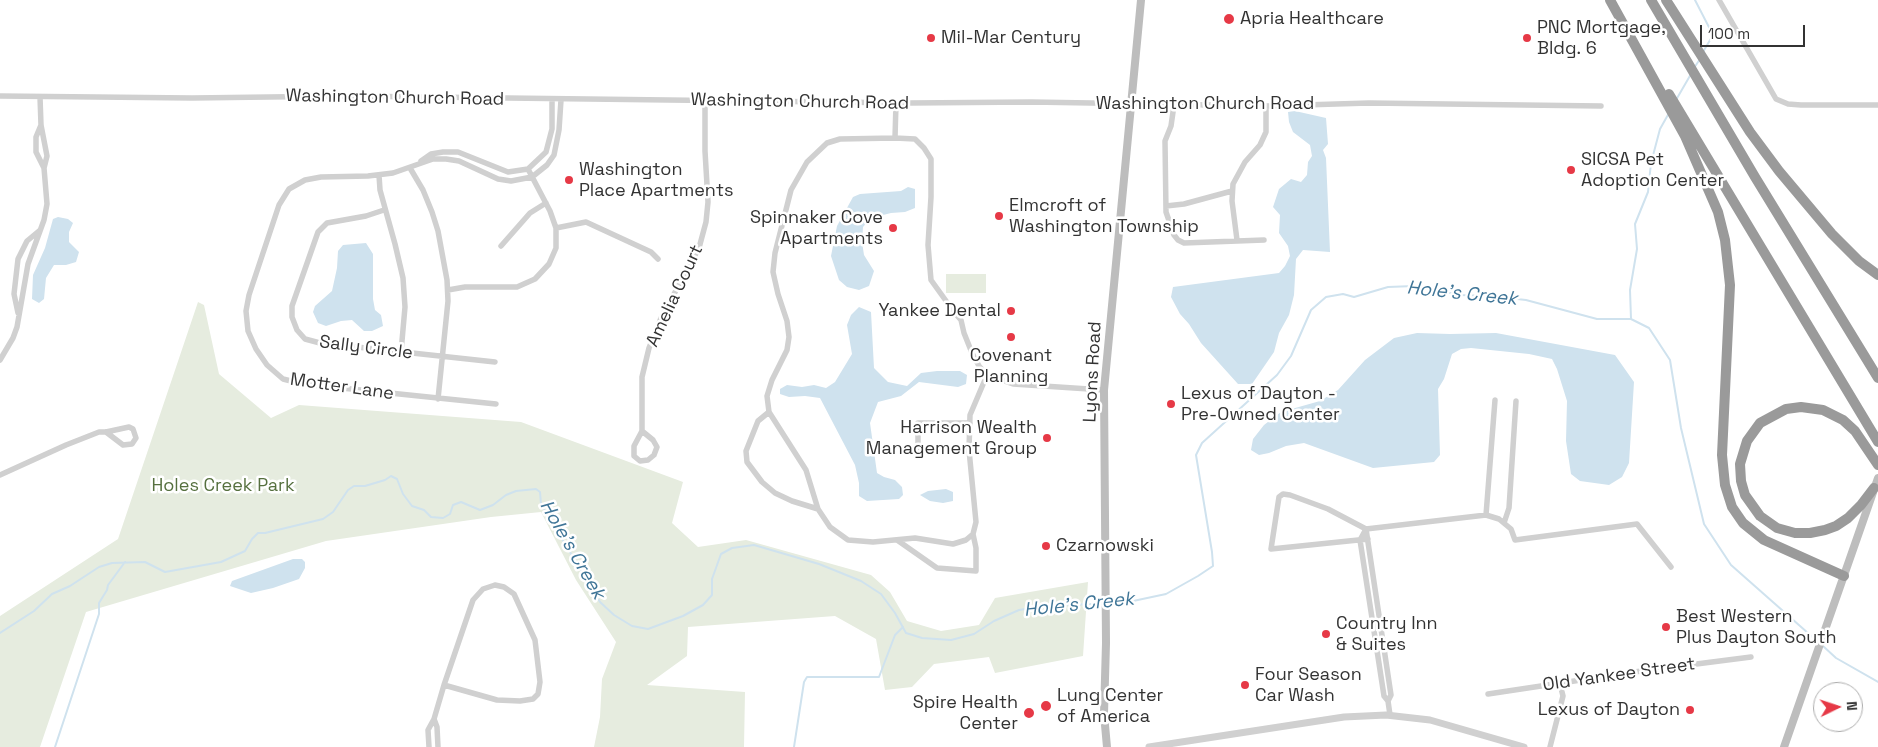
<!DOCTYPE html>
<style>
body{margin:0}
#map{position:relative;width:1878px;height:747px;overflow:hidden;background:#fff;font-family:"Space Grotesk",sans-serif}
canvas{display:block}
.north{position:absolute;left:1813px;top:682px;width:50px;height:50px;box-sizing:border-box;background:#fff;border:1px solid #adadad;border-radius:50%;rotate:86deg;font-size:14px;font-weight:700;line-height:20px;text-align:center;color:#333}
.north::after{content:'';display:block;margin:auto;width:18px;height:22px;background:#e63946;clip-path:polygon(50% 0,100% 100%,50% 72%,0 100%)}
.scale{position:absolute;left:1700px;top:25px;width:105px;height:22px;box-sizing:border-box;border:2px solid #333;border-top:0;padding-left:6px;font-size:15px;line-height:18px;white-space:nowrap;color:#333;-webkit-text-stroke:4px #fff;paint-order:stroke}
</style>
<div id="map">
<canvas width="1878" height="747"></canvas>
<div class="north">N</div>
<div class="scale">100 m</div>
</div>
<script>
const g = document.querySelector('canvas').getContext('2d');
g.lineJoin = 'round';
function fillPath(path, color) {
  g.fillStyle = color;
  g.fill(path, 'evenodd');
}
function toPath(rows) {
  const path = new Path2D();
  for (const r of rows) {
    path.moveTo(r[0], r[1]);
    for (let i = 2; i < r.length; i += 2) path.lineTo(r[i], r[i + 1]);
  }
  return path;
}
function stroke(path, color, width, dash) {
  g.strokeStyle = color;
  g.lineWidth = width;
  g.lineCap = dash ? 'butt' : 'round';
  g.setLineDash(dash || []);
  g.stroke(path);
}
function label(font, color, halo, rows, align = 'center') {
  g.font = font + ' "Space Grotesk",sans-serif';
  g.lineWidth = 5;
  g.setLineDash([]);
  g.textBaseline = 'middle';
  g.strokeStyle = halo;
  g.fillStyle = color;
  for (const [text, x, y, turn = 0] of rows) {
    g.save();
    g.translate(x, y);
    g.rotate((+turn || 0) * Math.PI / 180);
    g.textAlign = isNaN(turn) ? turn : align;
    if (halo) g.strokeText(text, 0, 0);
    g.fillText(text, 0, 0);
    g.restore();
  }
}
const green = toPath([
 [946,274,986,274,986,293,946,293],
 [198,302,204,305,219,374,271,418,299,405,521,422,683,482,672,523,698,547,746,540,871,575,890,592,907,621,941,631,979,625,995,598,1088,582,1083,656,995,673,989,657,934,664,912,687,885,690,876,639,835,616,688,627,687,656,647,685,745,692,744,747,594,747,600,717,602,679,616,642,576,580,541,512,491,517,326,541,86,612,40,747,0,747,0,616,118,539]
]);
const water = toPath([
 [1295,111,1326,118,1328,144,1323,150,1326,158,1330,252,1303,250,1296,259,1294,295,1289,315,1279,333,1274,352,1252,384,1238,384,1201,343,1189,324,1180,314,1171,297,1173,287,1279,273,1285,266,1290,256,1288,246,1279,233,1280,215,1273,207,1279,189,1291,179,1301,182,1307,175,1308,162,1312,156,1310,145,1293,132,1289,122,1288,112],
 [908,187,915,189,915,208,905,212,891,213,871,218,863,227,862,242,864,255,874,271,869,286,859,290,847,287,839,280,831,256,837,226,853,197,860,194,901,191],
 [58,217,68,219,73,223,69,232,69,242,79,252,76,262,66,265,54,265,46,278,44,299,39,303,32,299,33,275,45,248,53,219],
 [366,243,373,254,373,299,375,310,381,315,383,326,372,331,364,331,352,320,341,321,326,326,318,323,313,312,315,306,332,291,337,268,338,251,343,245],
 [859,307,871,312,874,368,888,382,907,386,921,373,937,371,960,371,967,375,966,384,958,387,919,382,901,396,878,402,870,423,877,473,884,477,895,480,902,487,903,495,899,499,867,501,859,496,859,483,855,465,820,398,805,396,789,397,780,394,780,389,787,385,802,387,814,385,826,388,835,382,852,354,847,325,851,315],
 [1417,333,1450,334,1496,333,1615,355,1634,382,1629,463,1622,477,1609,485,1580,481,1571,474,1566,441,1567,401,1557,369,1552,359,1529,354,1471,348,1461,349,1452,354,1444,379,1438,389,1440,455,1434,462,1373,468,1304,443,1286,446,1269,453,1259,455,1251,450,1253,439,1264,425,1281,412,1320,401,1338,390,1365,360,1394,338],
 [946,489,953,492,953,501,943,503,930,501,920,495,928,491],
 [293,559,302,559,305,562,305,568,299,579,273,588,251,593,230,586,232,581]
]);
const stream = toPath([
 [1695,0,1713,35,1703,52],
 [1694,68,1700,59],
 [1676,100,1691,74],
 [1631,319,1630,290,1637,249,1635,224,1648,192,1651,163,1660,129,1669,113],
 [1107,604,1119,604,1166,594,1198,576,1213,566,1212,552,1196,455,1202,443,1277,375,1291,356,1311,310,1326,297,1343,294,1354,297,1388,287,1414,286,1460,295,1490,296,1526,300,1597,319,1631,319,1649,328,1670,360,1681,428,1704,524,1731,565,1817,641],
 [0,633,34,611,52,594,70,586,99,567,112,563,145,562,165,572,221,562,245,551,252,539,258,533,265,533,323,519,333,512,348,490,354,486,365,486,385,480,391,476,397,479,403,494,412,506,424,510,431,517,443,518,450,514,453,505,461,502,480,510,493,505,506,495,516,491,536,489,540,492,541,504,600,602,614,615,632,626,648,629,683,616,703,605,712,595,712,579,721,554,732,548,754,545,819,564,861,581,881,594,895,613,906,633,922,638,951,640,974,634,994,621,1019,610,1050,605,1102,604],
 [1823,646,1836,658,1878,682],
 [55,747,99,614,99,603,107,590,108,585,125,562],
 [794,747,804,682,807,677,879,677,895,635,903,627]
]);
const minor = toPath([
 [1719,0,1776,99,1788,104,1801,105,1878,105],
 [0,96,192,98,346,96,910,103,1031,102,1271,106,1369,103,1601,106],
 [1174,105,1171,126,1165,141,1166,212,1174,235,1178,240,1184,243,1264,240],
 [41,125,36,137,36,152,44,168],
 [895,138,896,103],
 [421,161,431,154,443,152,458,152,508,172,528,169,546,152,552,129,552,100],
 [410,168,423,190,432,212,438,231,447,280,448,301,438,399],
 [379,175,380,190,395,244,403,278,405,307,401,352],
 [1166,206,1184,204,1232,191],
 [384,210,366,216,327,223,318,232,292,306,292,317,297,330,305,339,320,343,495,362],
 [556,228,586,222,651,252,658,259],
 [1237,240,1232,201,1233,184,1245,162,1260,145,1266,132,1266,106],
 [501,246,530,213,546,203],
 [448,290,465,287,517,287,535,279,549,264,556,248,556,228,550,211,528,169],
 [18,313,14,294,18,259,27,241,39,231],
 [0,360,13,338,17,327,28,264,44,220,47,204,44,168,47,156,41,125,40,97],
 [987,375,970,415,969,450,976,522,973,534,966,540,953,544,915,538,873,542,848,540,830,527,818,509,806,470,769,412,767,396,772,380,787,350,789,337,787,321,778,294,773,272,775,253,791,190,807,162,827,143,840,139,895,138,915,139,924,148,931,159,931,197,928,245,931,280,954,312,961,320,964,333,972,353,979,366,987,375,1013,384,1104,390],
 [496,404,303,384,283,379,267,365,256,349,248,331,246,311,249,295,279,205,289,189,305,180,321,177,368,176,393,173,433,159,446,159,459,161,498,179,511,181,532,177,547,165,554,155,559,130,561,100],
 [769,412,758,421,746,451,747,462,762,482,775,493,792,501,818,509],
 [642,431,653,440,657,447,654,455,648,460,640,461,634,456,634,446,642,431,642,377,649,348,661,318,699,248,706,222,708,202,705,151,705,100],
 [969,450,918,452,918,423,970,423],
 [0,475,66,445,99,432,106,432,129,427,133,429,136,438,132,444,123,445,106,432],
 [1486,515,1495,400],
 [1504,523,1509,508,1516,401],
 [1366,529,1486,515,1499,519,1511,529,1515,540,1637,524,1671,567],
 [1366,529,1328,509,1290,495,1283,494,1279,497,1271,549,1368,539],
 [1366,529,1391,695,1388,701,1390,715],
 [1366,529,1360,540,1384,696,1388,701],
 [897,540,937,568,976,571,976,548,973,534],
 [495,585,504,587,514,594,535,640,540,682,538,694,533,699,520,701,497,700,444,685,473,600,483,589,495,585],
 [1488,694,1634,672,1751,657],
 [434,719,437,727,438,747],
 [429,747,428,730,434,719,444,685],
 [1550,747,1563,696,1560,684]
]);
const tertiary = toPath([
 [1149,747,1344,717,1386,715,1430,720,1524,747]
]);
const secondary = toPath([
 [1107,747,1104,714,1106,643,1104,390,1141,0],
 [1784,747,1878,478]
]);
const motorway = toPath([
 [1610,0,1685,136,1718,212,1725,240,1730,285,1722,455,1725,485,1732,507,1743,523,1764,540,1844,576],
 [1651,0,1755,177,1878,378],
 [1666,0,1750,132,1779,171,1832,234,1859,261,1878,275],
 [1669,94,1878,442],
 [1874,488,1861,505,1848,518,1836,526,1825,530,1810,533,1795,533,1777,528,1760,516,1745,495,1741,481,1740,464,1747,441,1760,423,1786,409,1801,407,1823,410,1843,420,1855,431,1878,465]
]);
const markers = [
 [1229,19,6,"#e63946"],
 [931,38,5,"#e63946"],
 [1527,38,5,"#e63946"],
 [1571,170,5,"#e63946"],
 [569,180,5,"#e63946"],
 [999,216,5,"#e63946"],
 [893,228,5,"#e63946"],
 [1011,311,5,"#e63946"],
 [1011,337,5,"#e63946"],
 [1171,404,5,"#e63946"],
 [1047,438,5,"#e63946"],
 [1046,546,5,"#e63946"],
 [1666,627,5,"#e63946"],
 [1326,634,5,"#e63946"],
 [1245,685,5,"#e63946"],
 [1046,706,6,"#e63946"],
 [1690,710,5,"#e63946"],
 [1029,713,6,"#e63946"]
];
const poiNames = [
 ["Apria Healthcare",1240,19],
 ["PNC Mortgage,",1537,28],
 ["Bldg. 6",1537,49],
 ["Mil-Mar Century",941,38],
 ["SICSA Pet",1581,160],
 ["Adoption Center",1581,181],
 ["Washington",579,170],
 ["Place Apartments",579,191],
 ["Elmcroft of",1009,206],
 ["Washington Township",1009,227],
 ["Spinnaker Cove",883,218,"right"],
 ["Apartments",883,239,"right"],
 ["Yankee Dental",1001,311,"right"],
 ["Covenant",1011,356,"center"],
 ["Planning",1011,377,"center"],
 ["Lexus of Dayton -",1181,394],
 ["Pre-Owned Center",1181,415],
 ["Harrison Wealth",1037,428,"right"],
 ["Management Group",1037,449,"right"],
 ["Czarnowski",1056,546],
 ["Best Western",1676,617],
 ["Plus Dayton South",1676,638],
 ["Country Inn",1336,624],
 ["& Suites",1336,645],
 ["Four Season",1255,675],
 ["Car Wash",1255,696],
 ["Lung Center",1057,696],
 ["of America",1057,717],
 ["Spire Health",1018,703,"right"],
 ["Center",1018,724,"right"],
 ["Lexus of Dayton",1680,710,"right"]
];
const streetNames = [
 ["Washington Church Road",395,98,1],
 ["Washington Church Road",800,102,1],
 ["Washington Church Road",1205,104],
 ["Amelia Court",675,296,-65],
 ["Sally Circle",366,348,7],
 ["Lyons Road",1093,372,-87],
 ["Motter Lane",342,387,8],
 ["Old Yankee Street",1619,675,-8]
];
const parkNames = [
 ["Holes Creek Park",223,486]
];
const waterNames = [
 ["Hole's Creek",1462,294,6],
 ["Hole's Creek",572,550,60],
 ["Hole's Creek",1079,605,-6]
];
fillPath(green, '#e6ecdf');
fillPath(water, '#cfe2ee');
stroke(stream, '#cfe2ee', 2);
stroke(minor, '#d0d0d0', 5.5);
stroke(tertiary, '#d0d0d0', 7);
stroke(secondary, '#bdbdbd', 8);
stroke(motorway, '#9a9a9a', 10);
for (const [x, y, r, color] of markers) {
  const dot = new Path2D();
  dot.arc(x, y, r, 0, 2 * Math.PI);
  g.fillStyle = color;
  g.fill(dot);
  stroke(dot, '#fff', 2);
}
label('18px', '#333', '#fff', poiNames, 'left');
label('18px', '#333', '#fff', streetNames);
label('18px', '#56703f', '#fff', parkNames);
label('italic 19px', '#3f7597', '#fff', waterNames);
</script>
